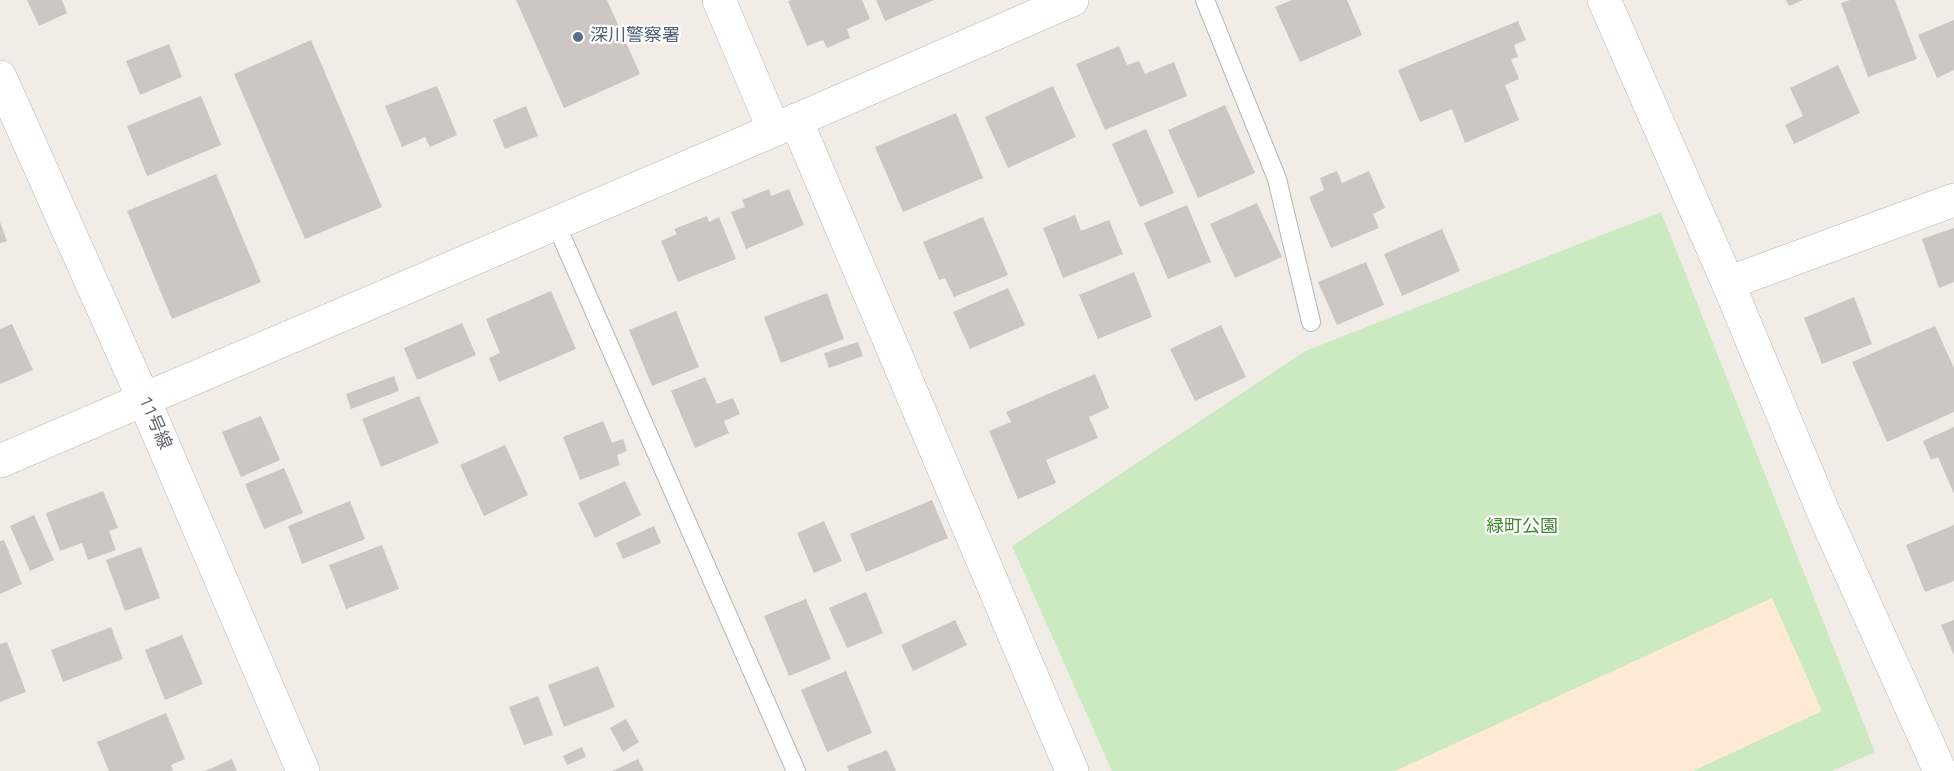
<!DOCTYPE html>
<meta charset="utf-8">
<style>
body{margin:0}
canvas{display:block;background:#f1ece6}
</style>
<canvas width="1954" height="771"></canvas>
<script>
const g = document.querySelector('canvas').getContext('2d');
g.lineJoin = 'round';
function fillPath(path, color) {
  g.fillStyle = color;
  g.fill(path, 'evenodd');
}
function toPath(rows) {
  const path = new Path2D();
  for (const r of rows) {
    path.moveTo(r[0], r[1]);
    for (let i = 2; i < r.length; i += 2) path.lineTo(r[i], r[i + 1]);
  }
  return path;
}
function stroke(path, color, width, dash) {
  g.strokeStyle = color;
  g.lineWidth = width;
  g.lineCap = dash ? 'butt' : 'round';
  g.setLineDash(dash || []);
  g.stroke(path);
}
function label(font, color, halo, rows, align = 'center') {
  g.font = font + ' "Titillium Web","Noto Sans JP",sans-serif';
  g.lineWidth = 4.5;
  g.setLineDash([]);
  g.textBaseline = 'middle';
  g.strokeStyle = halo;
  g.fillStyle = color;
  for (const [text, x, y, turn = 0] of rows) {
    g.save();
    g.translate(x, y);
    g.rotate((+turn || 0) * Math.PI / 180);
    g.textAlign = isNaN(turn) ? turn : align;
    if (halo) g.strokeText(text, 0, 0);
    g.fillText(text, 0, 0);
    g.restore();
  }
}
const green = toPath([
 [1661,212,1875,752,1832,771,1112,771,1012,546,1305,351]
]);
const sand = toPath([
 [1772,598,1822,711,1693,771,1395,771]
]);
const building = toPath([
 [27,0,62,0,67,13,39,26],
 [516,0,607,0,640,74,564,108],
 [791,0,862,0,870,19,847,29,850,38,827,48,823,40,807,46,788,1],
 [876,0,934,0,885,21],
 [1292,0,1347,0,1362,35,1300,62,1275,7],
 [1786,0,1803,0,1789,6],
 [1850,0,1895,0,1917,59,1868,77,1841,3],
 [1954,20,1954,70,1937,78,1918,35],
 [1518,21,1526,40,1514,45,1518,57,1511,59,1519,79,1505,85,1519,120,1465,143,1452,109,1420,122,1398,70],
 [311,40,382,207,305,239,234,74],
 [169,44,182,77,140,95,126,61],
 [1119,46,1127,65,1139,61,1145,74,1174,62,1187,96,1105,130,1076,64],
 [1838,65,1860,113,1794,144,1785,125,1803,116,1790,88],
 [437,86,457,135,430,147,425,137,402,147,385,106],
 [1053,86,1076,137,1008,168,985,117],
 [201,96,221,145,147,176,127,126],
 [1225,105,1255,173,1198,198,1168,130],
 [526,106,538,136,505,149,493,120],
 [956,113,983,178,903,212,875,147],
 [1146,129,1174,193,1140,207,1112,144],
 [1337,171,1342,183,1369,171,1385,208,1373,214,1379,228,1331,248,1309,197,1324,190,1320,178],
 [216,174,261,282,172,319,127,211],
 [769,189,771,196,789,189,804,225,746,249,731,212,745,207,742,200],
 [1257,203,1282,257,1235,278,1210,224],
 [1187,205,1211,262,1168,279,1144,223],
 [1075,215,1081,231,1109,220,1123,254,1063,278,1043,228],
 [707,216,709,222,719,217,736,259,678,282,661,241,677,234,674,229],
 [983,217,1008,275,954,297,945,278,939,280,923,242],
 [0,222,7,241,0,243],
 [1954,228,1954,282,1939,288,1922,239],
 [1442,229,1460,271,1402,296,1384,254],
 [1366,262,1384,305,1337,325,1318,282],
 [1134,272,1152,317,1098,339,1079,295],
 [1008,288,1025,325,970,349,953,312],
 [551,291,576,349,499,382,489,358,500,353,486,319],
 [827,293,844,339,781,363,764,317],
 [1854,297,1872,344,1822,364,1804,318],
 [676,311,699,367,652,386,629,330],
 [462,323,476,355,417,380,404,348],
 [12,324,33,370,0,384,0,329],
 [1221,325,1246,377,1195,401,1170,349],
 [1935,326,1954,368,1954,412,1887,442,1852,362],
 [858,342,863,356,829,368,824,353],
 [1095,374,1109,408,1089,417,1098,438,1046,460,1056,483,1018,499,989,431,1011,422,1006,412],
 [394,376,399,391,351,409,346,394],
 [705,377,717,404,733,398,740,414,724,421,729,433,695,448,671,391],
 [419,396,439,443,381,467,362,419],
 [261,416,280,460,241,477,222,432],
 [603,421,612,443,623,439,627,451,617,455,620,465,580,480,563,437],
 [1954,427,1954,494,1938,457,1931,460,1923,441],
 [505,445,528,495,484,516,460,465],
 [284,468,303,513,264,529,245,484],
 [625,481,641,515,595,538,578,503],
 [103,491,118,528,109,531,116,550,88,560,82,543,60,551,46,513],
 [932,500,948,538,866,572,850,534],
 [350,501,365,539,302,564,288,526],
 [34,515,54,560,30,571,10,526],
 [824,521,842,561,814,573,797,533],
 [1954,525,1954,581,1925,592,1906,545],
 [654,526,661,543,623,559,616,543],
 [4,540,22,584,0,594,0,541],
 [382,545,399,589,346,609,329,565],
 [141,547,160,598,125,611,106,560],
 [866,592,883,633,847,648,829,608],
 [806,599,831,659,789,676,764,616],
 [955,620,967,645,913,671,901,645],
 [1954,620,1954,655,1941,625],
 [111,627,123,659,63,682,51,650],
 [182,635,203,684,165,700,145,650],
 [7,642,26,692,0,702,0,644],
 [598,666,615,707,564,727,548,685],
 [846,671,872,733,827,752,801,690],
 [538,696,553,735,524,745,509,707],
 [166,713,185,759,171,765,173,771,109,771,97,742],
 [626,719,639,742,623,752,610,728],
 [582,747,586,757,567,765,563,756],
 [887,750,896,771,849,771,847,766],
 [232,759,237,771,205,771],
 [638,759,644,771,612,771]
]);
const lane = toPath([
 [1205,0,1277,179,1311,322],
 [556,224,796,771]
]);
const street = toPath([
 [796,120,1072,771],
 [1728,283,1954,200]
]);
const secondary = toPath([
 [719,0,774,130],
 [1604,0,1728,283,1825,516,1940,771],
 [0,77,144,400,303,771],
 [0,461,774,130,1072,0]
]);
const markers = [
 [578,37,6,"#5c6f8a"]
];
const serviceNames = [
 ["深川警察署",590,37]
];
const streetNames = [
 ["11号線",154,423,67]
];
const parkNames = [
 ["緑町公園",1522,528]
];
fillPath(green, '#cbeac1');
fillPath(sand, '#feead5');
fillPath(building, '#ccc7c3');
stroke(lane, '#b2b7ba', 20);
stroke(street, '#b2b7ba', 34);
stroke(secondary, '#b3b9bc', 34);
stroke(lane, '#fff', 18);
stroke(street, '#fff', 33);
stroke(secondary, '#fff', 33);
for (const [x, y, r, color] of markers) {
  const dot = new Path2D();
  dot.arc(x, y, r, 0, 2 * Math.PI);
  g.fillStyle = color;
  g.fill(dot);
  stroke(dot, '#fff', 2);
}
label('18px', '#4e5e75', '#fff', serviceNames, 'left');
label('18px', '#5e6568', '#fff', streetNames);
label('18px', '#3f862e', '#fff', parkNames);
</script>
